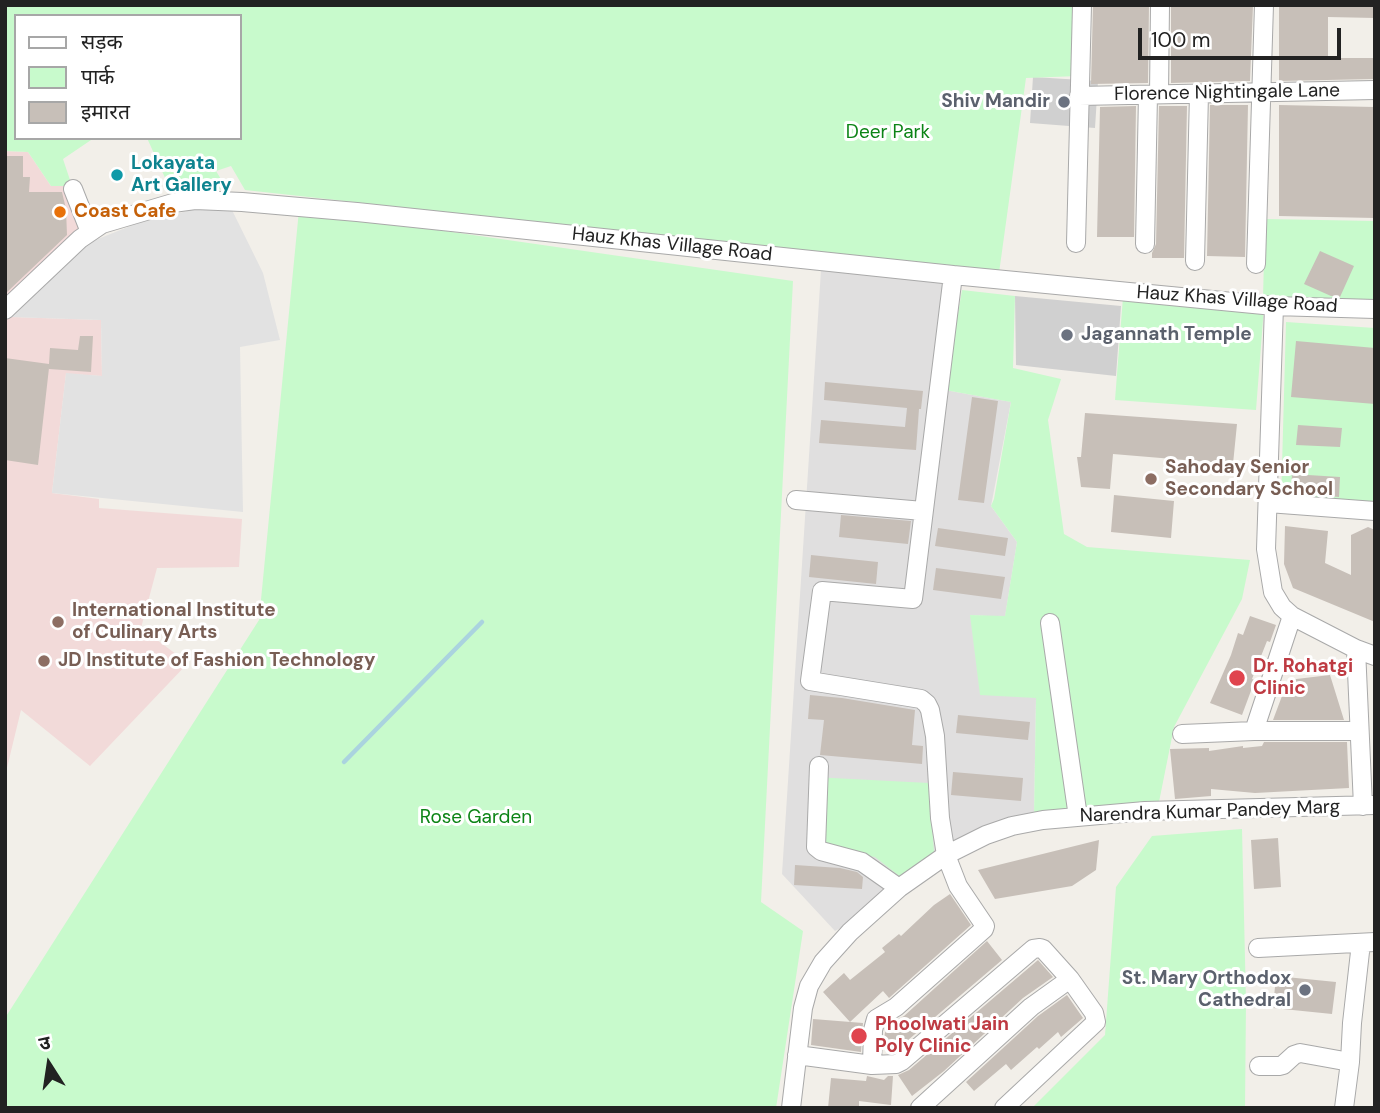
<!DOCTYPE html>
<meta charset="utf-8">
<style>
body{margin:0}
#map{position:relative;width:1380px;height:1113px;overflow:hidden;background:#f2efe9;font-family:"DM Sans","Noto Sans Devanagari",sans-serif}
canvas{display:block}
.frame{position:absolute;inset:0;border:7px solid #222;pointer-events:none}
.legend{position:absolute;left:14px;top:14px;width:228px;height:126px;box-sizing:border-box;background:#fff;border:2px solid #a7a7a7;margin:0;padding:9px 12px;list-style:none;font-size:21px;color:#222}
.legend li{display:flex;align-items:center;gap:14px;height:35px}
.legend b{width:35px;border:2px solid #a7a7a7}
.north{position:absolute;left:14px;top:1029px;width:70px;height:70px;-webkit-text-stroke:5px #fff;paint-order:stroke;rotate:348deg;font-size:19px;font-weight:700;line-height:28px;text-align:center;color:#222}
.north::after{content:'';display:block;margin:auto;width:24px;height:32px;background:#222;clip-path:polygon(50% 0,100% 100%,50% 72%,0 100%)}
.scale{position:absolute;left:1138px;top:28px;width:203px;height:32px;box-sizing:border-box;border:4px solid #222;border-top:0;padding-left:9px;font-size:21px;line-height:24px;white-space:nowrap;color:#222;-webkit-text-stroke:5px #fff;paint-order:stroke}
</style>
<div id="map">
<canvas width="1380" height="1113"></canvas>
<div class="frame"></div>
<ul class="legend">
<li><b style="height:9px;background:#fff"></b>सड़क</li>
<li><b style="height:19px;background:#c8facc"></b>पार्क</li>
<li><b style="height:19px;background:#c7bfb8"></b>इमारत</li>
</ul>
<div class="north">उ</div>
<div class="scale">100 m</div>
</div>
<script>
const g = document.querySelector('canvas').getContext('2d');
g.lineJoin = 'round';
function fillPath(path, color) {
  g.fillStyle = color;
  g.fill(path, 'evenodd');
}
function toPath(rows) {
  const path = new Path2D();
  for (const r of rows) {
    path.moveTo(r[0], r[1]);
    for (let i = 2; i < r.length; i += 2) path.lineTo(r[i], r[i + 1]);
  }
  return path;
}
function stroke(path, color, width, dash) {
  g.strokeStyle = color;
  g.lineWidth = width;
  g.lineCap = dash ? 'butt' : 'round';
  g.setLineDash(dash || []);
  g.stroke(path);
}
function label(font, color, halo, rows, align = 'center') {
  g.font = font + ' "DM Sans",sans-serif';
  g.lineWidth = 6;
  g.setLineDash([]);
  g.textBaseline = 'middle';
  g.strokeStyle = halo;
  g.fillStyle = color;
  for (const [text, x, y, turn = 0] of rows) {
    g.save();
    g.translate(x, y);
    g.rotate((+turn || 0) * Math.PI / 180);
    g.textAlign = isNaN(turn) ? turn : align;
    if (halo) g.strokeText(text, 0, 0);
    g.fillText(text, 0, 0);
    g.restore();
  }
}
const residential = toPath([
 [821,270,953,275,945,390,1011,402,991,506,1017,542,1005,617,970,615,1036,698,1034,816,835,931,782,874]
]);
const commercial = toPath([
 [5,151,28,152,51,186,72,186,90,233,12,317,101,320,102,376,66,374,52,493,99,499,99,508,242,519,239,567,157,568,141,628,188,663,90,766,21,710,5,776]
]);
const religious = toPath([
 [1033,77,1098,81,1095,128,1030,123],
 [1015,296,1121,306,1116,376,1016,365]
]);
const park = toPath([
 [5,5,1079,5,1078,76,1026,78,999,273,245,190,231,166,216,171,227,189,171,191,147,138,240,138,240,16,16,16,16,138,94,138,63,159,72,186,51,186,28,152,5,151],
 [299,210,793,281,761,902,803,931,776,1108,5,1108,5,1018,259,620],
 [1265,219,1375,221,1375,301,1263,298],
 [962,290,1015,296,1013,368,1061,379,1048,420,1064,534,1087,547,1250,560,1242,599,1174,727,1159,802,1034,816,1036,698,980,695,970,615,1005,616,1017,542,991,506,994,499,1011,402,945,390],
 [1123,297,1264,307,1256,410,1115,400],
 [1286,322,1375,328,1375,504,1281,502],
 [813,777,929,783,934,852,903,879,875,857,812,847],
 [1242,829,1246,1002,1245,1108,1032,1108,1105,1035,1116,887,1152,836]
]);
const parking = toPath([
 [208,206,232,210,263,273,280,340,240,347,243,512,52,493,66,373,102,376,101,320,11,317,50,276,88,243,138,223]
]);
const stream = toPath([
 [344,762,482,622]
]);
const building = toPath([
 [1093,5,1149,5,1148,83,1091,84],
 [1171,5,1253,5,1250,81,1171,83],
 [1279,5,1375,5,1375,18,1328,17,1328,58,1375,58,1375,79,1279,81],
 [1210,105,1248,105,1245,257,1207,256],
 [1279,105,1375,107,1375,218,1279,216],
 [1136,106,1134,237,1097,237,1100,107],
 [1159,106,1187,106,1184,258,1152,258,1152,253,1156,244],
 [5,156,23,156,23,177,30,177,29,192,62,192,66,209,67,235,5,294],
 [1320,251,1354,266,1340,297,1331,296,1304,284],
 [80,336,93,336,91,372,49,369,49,368,38,465,5,460,5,358,49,364,50,348,78,350],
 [1296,341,1375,348,1375,404,1291,397],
 [825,382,923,391,921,409,919,409,916,450,819,443,821,420,905,427,907,408,824,400],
 [972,397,998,401,984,503,958,500],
 [1085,413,1237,424,1233,464,1113,454,1110,489,1081,487,1077,457,1081,457],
 [1298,425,1342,428,1340,447,1296,445],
 [1292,474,1340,477,1339,497,1291,493],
 [1114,495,1174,501,1171,538,1111,532],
 [841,515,911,521,908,544,839,537],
 [1285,526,1328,531,1325,563,1351,575,1351,535,1368,527,1375,530,1375,622,1293,588,1284,564],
 [938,528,1008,538,1005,556,935,546],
 [811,555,878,562,876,584,809,577],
 [936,568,1005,577,1001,599,933,590],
 [1250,616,1276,625,1270,642,1267,641,1252,679,1255,680,1242,715,1210,703,1231,655,1238,633,1243,635],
 [1330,675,1344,720,1273,720,1288,680],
 [810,695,842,698,915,710,912,745,923,746,922,764,820,755,824,720,808,719],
 [958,715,1030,722,1028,740,956,733],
 [1264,742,1347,742,1349,788,1255,793,1211,789,1211,796,1175,799,1170,749,1209,748,1209,751,1243,746,1243,748,1262,746],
 [953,772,1023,778,1021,801,951,795],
 [1278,838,1281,887,1254,889,1251,840],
 [1099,840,1096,870,1072,886,995,899,978,870],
 [795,865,840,868,857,872,863,877,862,889,794,885],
 [950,894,971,925,889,998,883,991,850,1022,823,992,844,973,850,980,885,952,882,948,899,934,901,936,934,905],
 [987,941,1002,960,894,1052,884,1039,886,1026,904,1016],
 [1038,960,1053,977,1023,998,944,1071,912,1096,898,1075,909,1070],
 [1276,976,1336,982,1332,1014,1273,1008],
 [1067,995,1083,1018,1061,1037,1058,1032,1039,1049,1037,1047,1011,1070,1006,1064,974,1091,966,1082,1038,1016],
 [813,1019,863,1023,861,1052,811,1045],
 [867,1076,884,1080,888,1076,893,1076,891,1105,859,1101,859,1108,828,1108,831,1078,866,1081]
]);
const minor = toPath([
 [1159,94,1160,5],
 [1079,96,1375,90],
 [73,189,90,232],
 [1076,243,1082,5],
 [1145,244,1148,95],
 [1195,261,1199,94],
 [1256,264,1264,5],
 [1274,306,1266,549,1273,592,1282,607,1292,616,1356,649,1375,656],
 [5,310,80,239,102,224,173,203,195,200,242,202,357,212,953,275,1274,306,1375,309],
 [796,500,923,511],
 [1268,503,1375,511],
 [1050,623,1078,817],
 [1356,649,1363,806],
 [1254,731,1292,616],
 [1182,734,1254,731,1359,731],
 [819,766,816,847,821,851,862,862,899,888],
 [1258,948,1375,942],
 [797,1055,872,1065,896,1064,902,1061,1033,949,1040,948,1043,949,1070,979,1094,1013,1096,1022,1004,1108],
 [872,1065,873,1030,876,1019,896,1007,984,929,985,926,958,886,946,855,940,818,935,736,930,710,927,704,921,699,810,681,822,591,913,599,953,275],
 [1259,1066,1279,1066,1283,1065,1294,1055,1300,1053,1350,1062],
 [791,1108,803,1008,809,986,823,962,850,932,899,888,946,855,986,835,1012,826,1043,820,1145,811,1375,805],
 [920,1108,1031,1007,1070,979],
 [1344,1108,1350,1062,1352,1023,1361,943]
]);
const markers = [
 [1064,102,7,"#6b7280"],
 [117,175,7,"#0f9aa8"],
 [60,212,7,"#e8710a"],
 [1067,335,7,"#6b7280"],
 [1151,479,7,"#8d6e63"],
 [58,622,7,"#8d6e63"],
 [44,661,7,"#8d6e63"],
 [1237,678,9,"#e0444e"],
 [1305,990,7,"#6b7280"],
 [859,1036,9,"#e0444e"]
];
const streetNames = [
 ["Florence Nightingale Lane",1227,93,-1],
 ["Hauz Khas Village Road",672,245,6],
 ["Hauz Khas Village Road",1237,300,4],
 ["Narendra Kumar Pandey Marg",1210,812,-2]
];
const worshipNames = [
 ["Shiv Mandir",1050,102],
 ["Jagannath Temple",1081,335,"left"],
 ["St. Mary Orthodox",1291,979],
 ["Cathedral",1291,1001]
];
const parkNames = [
 ["Deer Park",888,133],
 ["Rose Garden",476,818]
];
const cultureNames = [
 ["Lokayata",131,164],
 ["Art Gallery",131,186]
];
const foodNames = [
 ["Coast Cafe",74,212]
];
const educationNames = [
 ["Sahoday Senior",1165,468],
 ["Secondary School",1165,490],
 ["International Institute",72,611],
 ["of Culinary Arts",72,633],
 ["JD Institute of Fashion Technology",58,661]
];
const healthNames = [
 ["Dr. Rohatgi",1253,667],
 ["Clinic",1253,689],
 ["Phoolwati Jain",875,1025],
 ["Poly Clinic",875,1047]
];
fillPath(residential, '#e0dfdf');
fillPath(commercial, '#f2dad9');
fillPath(religious, '#d0d0d0');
fillPath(park, '#c8facc');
fillPath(parking, '#e2e2e2');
stroke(stream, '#aad3df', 4.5);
fillPath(building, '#c7bfb8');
stroke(minor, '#a9a9a9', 20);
stroke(minor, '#fff', 18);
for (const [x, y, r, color] of markers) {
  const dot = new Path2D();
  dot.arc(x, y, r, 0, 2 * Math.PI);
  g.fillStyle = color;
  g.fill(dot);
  stroke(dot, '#fff', 2.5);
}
label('19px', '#222', '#fff', streetNames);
label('bold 19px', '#5b616d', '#fff', worshipNames, 'right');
label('19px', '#0c8416', '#fff', parkNames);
label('bold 19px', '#0d838f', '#fff', cultureNames, 'left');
label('bold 19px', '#c56008', '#fff', foodNames, 'left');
label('bold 19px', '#785e54', '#fff', educationNames, 'left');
label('bold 19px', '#be3a42', '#fff', healthNames, 'left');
</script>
